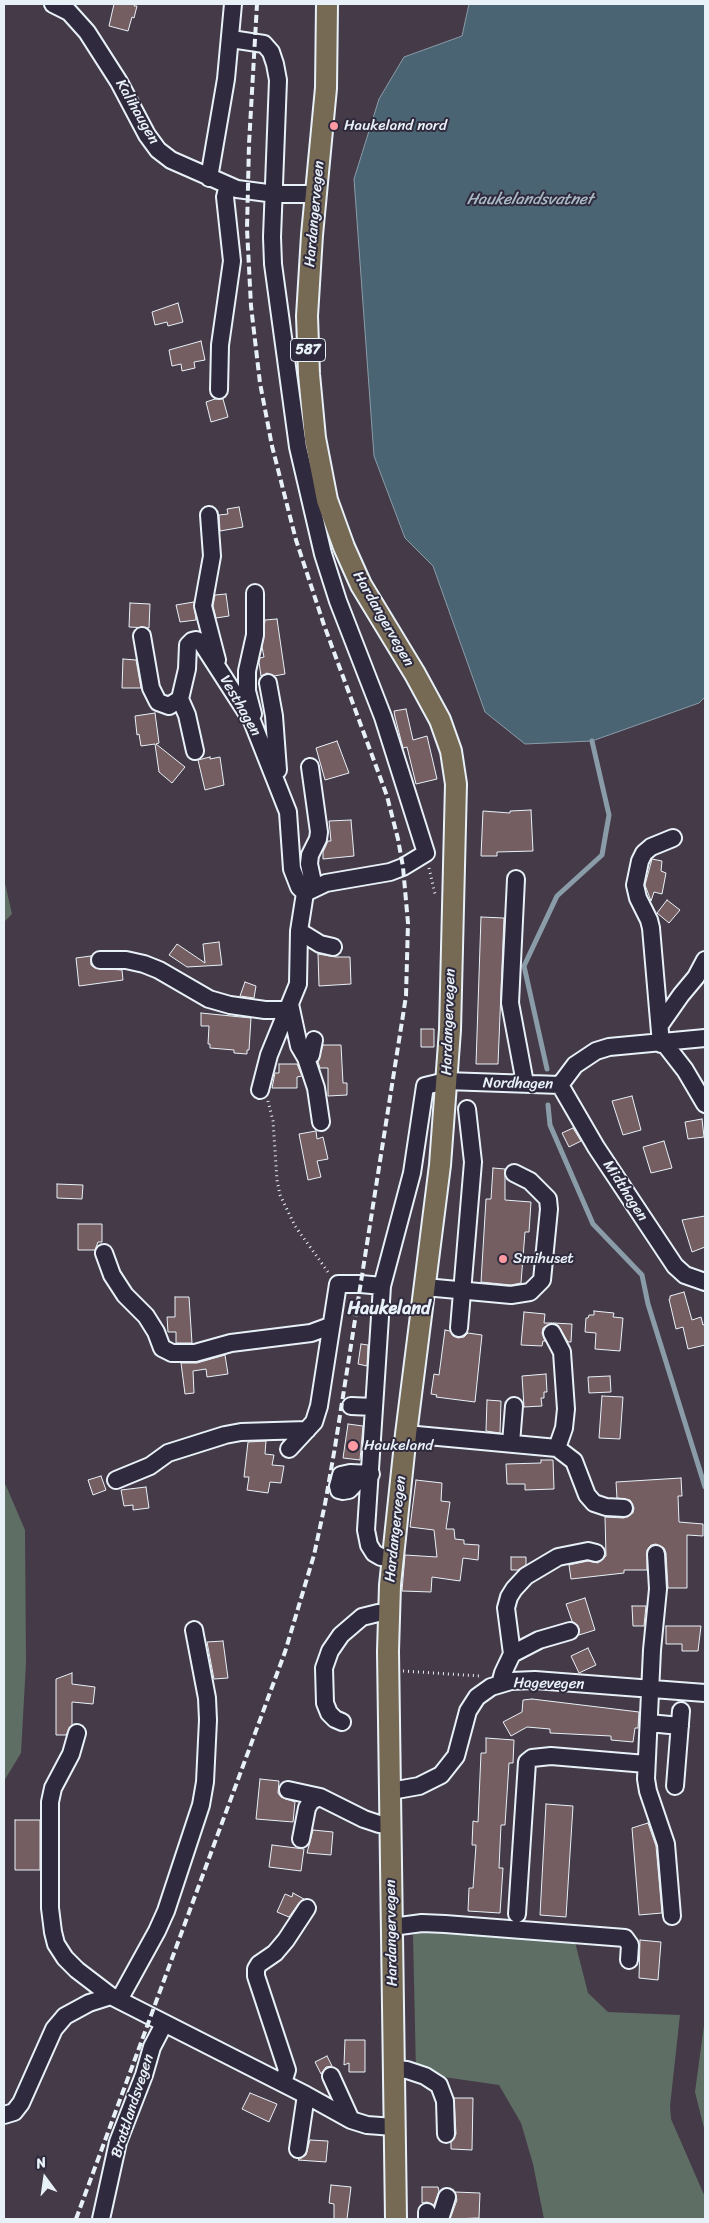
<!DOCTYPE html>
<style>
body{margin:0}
#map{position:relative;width:709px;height:2223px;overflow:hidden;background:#443a48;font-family:Sriracha,sans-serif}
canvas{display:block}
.frame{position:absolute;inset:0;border:5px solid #e8f1f8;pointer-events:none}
.north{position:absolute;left:20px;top:2153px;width:50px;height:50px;-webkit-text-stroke:4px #2f2a3d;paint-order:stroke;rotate:346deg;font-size:14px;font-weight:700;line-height:20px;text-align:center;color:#e8f1f8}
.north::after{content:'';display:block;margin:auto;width:18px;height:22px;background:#e8f1f8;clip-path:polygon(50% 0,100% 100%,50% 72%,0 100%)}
</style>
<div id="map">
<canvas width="709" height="2223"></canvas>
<div class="frame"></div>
<div class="north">N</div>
</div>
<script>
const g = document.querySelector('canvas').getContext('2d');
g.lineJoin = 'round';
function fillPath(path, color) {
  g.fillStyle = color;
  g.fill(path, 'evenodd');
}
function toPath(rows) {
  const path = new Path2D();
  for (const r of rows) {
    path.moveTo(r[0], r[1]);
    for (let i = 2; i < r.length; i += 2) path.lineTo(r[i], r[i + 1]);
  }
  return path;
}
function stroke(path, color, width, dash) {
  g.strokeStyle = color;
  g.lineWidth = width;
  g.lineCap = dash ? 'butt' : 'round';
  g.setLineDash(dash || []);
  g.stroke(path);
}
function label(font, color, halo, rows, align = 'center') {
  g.font = font + ' Sriracha,sans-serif';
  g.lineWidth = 4;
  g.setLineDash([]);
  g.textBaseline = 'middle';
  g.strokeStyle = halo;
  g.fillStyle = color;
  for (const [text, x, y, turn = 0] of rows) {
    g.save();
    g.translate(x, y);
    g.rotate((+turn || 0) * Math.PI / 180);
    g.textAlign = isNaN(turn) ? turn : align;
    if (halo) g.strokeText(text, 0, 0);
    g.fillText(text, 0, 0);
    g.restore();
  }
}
const green = toPath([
 [4,879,12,914,4,922],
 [4,1481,25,1530,26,1663,21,1753,4,1781],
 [429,1929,575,1942,588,1993,608,2012,680,2015,670,2106,671,2119,705,2197,705,2219,544,2219,533,2164,521,2123,499,2085,416,2073,413,1935],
 [705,2018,705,2132,695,2092]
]);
const water = toPath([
 [469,4,705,4,705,697,699,703,592,741,525,744,485,712,433,566,405,538,374,456,354,179,379,99,404,57,462,36,469,4]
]);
const stream = toPath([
 [547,1069,524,966,557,896,602,855,609,815,592,741],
 [548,1105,550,1125,593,1224,642,1275,648,1304,705,1487]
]);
const building = toPath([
 [114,4,135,4,134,6,137,6,134,18,132,17,128,31,109,26,114,4],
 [178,303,183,322,168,326,167,322,155,325,152,312,178,303],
 [201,341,205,360,194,362,195,368,182,371,181,364,172,366,169,350,201,341],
 [215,399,223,399,228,417,211,422,206,402,215,399],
 [239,507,243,527,220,531,219,515,228,514,227,509,239,507],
 [226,594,229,616,216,618,213,606,215,595,226,594],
 [194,602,196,620,180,622,176,605,194,602],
 [130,603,150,604,149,628,129,627,130,603],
 [277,619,285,674,274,676,267,673,261,676,259,662,260,658,264,657,262,647,265,620,277,619],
 [123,659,136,660,141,688,122,688,123,659],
 [406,709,413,740,427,736,437,779,416,784,407,747,403,748,395,717,394,711,406,709],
 [155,713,159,743,156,744,185,767,172,783,159,772,155,744,141,746,139,734,137,735,135,716,155,713],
 [337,741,349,773,325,780,316,748,337,741],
 [210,757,210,759,220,757,224,785,205,790,198,760,210,757],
 [531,810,533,851,497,852,497,856,481,856,483,811,510,813,510,811,531,810],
 [351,820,354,856,323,859,323,852,328,841,331,841,329,821,351,820],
 [652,859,662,861,661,871,666,873,662,894,654,892,651,901,645,885,652,859],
 [667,900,680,910,669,923,657,913,667,900],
 [481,917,504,918,498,1064,476,1064,481,917],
 [219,942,222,965,187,967,169,955,177,944,205,963,203,944,219,942],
 [318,954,336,957,350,957,351,984,319,986,318,954],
 [91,956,91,965,95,968,122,970,123,980,79,986,76,958,91,956],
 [245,982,256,986,254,998,240,996,245,982],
 [201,1013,251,1018,249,1050,247,1050,247,1054,234,1053,234,1050,210,1048,210,1044,208,1044,209,1026,201,1026,201,1013],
 [421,1029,434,1029,434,1047,421,1047,421,1029],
 [323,1045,341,1045,343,1083,347,1083,347,1095,328,1096,328,1068,320,1068,318,1062,323,1045],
 [279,1064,297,1064,302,1076,297,1077,297,1088,272,1088,275,1073,279,1073,279,1064],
 [632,1096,641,1130,623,1135,612,1101,632,1096],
 [702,1119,704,1137,688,1139,685,1122,702,1119],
 [573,1128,581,1141,569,1147,562,1133,573,1128],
 [316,1131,317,1139,323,1137,328,1159,317,1161,321,1177,308,1180,299,1134,316,1131],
 [664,1141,672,1168,651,1173,643,1147,664,1141],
 [493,1168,505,1169,505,1200,531,1202,529,1232,525,1232,521,1283,511,1285,481,1282,486,1199,491,1199,493,1168],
 [57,1184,83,1185,82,1199,57,1198,57,1184],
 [705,1216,705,1247,692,1252,682,1220,705,1216],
 [78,1224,102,1224,102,1242,98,1242,95,1250,78,1250,78,1224],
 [684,1292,692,1320,701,1317,703,1325,705,1324,705,1345,688,1349,683,1327,676,1329,669,1299,670,1299,670,1296,684,1292],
 [175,1297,189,1297,192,1343,176,1343,176,1332,168,1332,167,1317,175,1317,175,1297],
 [594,1311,614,1313,613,1317,623,1318,620,1351,595,1349,596,1333,585,1332,586,1318,588,1318,589,1315,594,1315,594,1311],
 [524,1312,545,1314,544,1323,552,1323,543,1328,542,1333,545,1341,543,1341,542,1346,521,1345,524,1312],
 [553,1323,572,1324,571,1342,568,1342,558,1325,553,1323],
 [445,1330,450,1331,453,1336,458,1338,464,1337,468,1333,482,1335,475,1402,436,1397,437,1395,431,1394,434,1374,439,1375,445,1330],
 [361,1344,368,1345,367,1366,358,1364,361,1344],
 [225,1355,228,1374,207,1377,206,1369,193,1371,194,1393,185,1394,181,1363,197,1363,225,1355],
 [546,1374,547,1392,544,1392,544,1398,541,1398,542,1406,524,1407,522,1376,546,1374],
 [610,1376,611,1392,589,1393,588,1377,610,1376],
 [602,1396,623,1397,620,1439,599,1438,602,1396],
 [487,1400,501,1401,500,1433,486,1431,487,1400],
 [348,1424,363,1426,360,1460,343,1458,348,1424],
 [266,1441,265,1454,274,1455,272,1465,284,1466,281,1483,270,1482,268,1493,247,1490,249,1477,244,1477,248,1442,266,1441],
 [541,1460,553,1460,554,1489,525,1490,525,1484,507,1484,506,1464,541,1463,541,1460],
 [101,1476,106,1490,93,1495,88,1480,101,1476],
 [681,1478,682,1496,678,1496,679,1522,703,1524,703,1536,687,1535,687,1588,668,1588,666,1553,664,1548,656,1544,651,1545,647,1550,647,1570,624,1570,624,1573,571,1579,569,1565,588,1561,598,1563,606,1556,605,1517,624,1518,633,1513,634,1508,630,1500,617,1498,616,1482,681,1478],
 [416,1480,442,1483,441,1501,450,1502,446,1529,454,1529,455,1539,464,1540,464,1544,479,1545,478,1560,463,1558,460,1581,432,1577,431,1592,402,1591,405,1555,437,1557,434,1530,410,1527,416,1480],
 [146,1487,149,1508,133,1510,133,1505,124,1506,121,1490,146,1487],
 [511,1557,526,1557,526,1565,518,1570,511,1570,511,1557],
 [585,1598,595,1630,579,1635,579,1628,572,1621,566,1604,585,1598],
 [632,1606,646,1606,644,1626,633,1626,632,1606],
 [666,1626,701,1626,698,1651,682,1651,682,1644,666,1644,666,1626],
 [223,1641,228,1678,214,1679,207,1642,223,1641],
 [588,1648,596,1665,579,1673,571,1656,588,1648],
 [72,1673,72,1684,95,1687,93,1704,72,1702,72,1725,66,1735,56,1735,56,1679,72,1673],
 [532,1699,639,1712,638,1728,635,1728,633,1742,611,1740,611,1736,550,1733,550,1729,527,1727,511,1736,503,1722,522,1712,523,1700,532,1699],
 [486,1738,514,1740,513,1763,509,1763,505,1825,501,1825,499,1868,503,1868,500,1913,468,1911,469,1888,473,1888,476,1845,472,1845,473,1821,478,1822,481,1753,486,1753,486,1738],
 [260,1779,279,1781,278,1793,281,1797,295,1802,293,1822,256,1819,260,1779],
 [546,1804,573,1806,566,1917,540,1915,546,1804],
 [15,1820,40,1820,40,1870,15,1870,15,1820],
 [648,1823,656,1846,662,1913,639,1915,632,1828,648,1823],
 [313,1830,333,1832,331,1855,307,1853,313,1830],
 [272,1845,304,1849,301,1871,269,1867,272,1845],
 [293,1893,304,1899,299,1903,289,1917,277,1912,285,1894,292,1897,293,1893],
 [640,1940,661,1942,658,1980,639,1978,640,1940],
 [345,2040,365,2040,365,2072,349,2072,349,2063,344,2065,345,2040],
 [327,2056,332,2066,326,2067,321,2074,315,2062,327,2056],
 [250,2093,277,2104,269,2122,242,2109,250,2093],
 [454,2098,473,2098,472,2150,451,2149,451,2142,456,2134,454,2098],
 [310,2140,328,2141,326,2162,298,2160,306,2155,310,2140],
 [331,2185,351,2187,347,2219,334,2219,334,2204,329,2203,331,2185],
 [422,2187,438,2187,439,2191,434,2205,427,2202,422,2203,422,2187],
 [455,2192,480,2193,479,2218,450,2219,457,2200,455,2192]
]);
const path = toPath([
 [429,868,435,894],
 [268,1101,273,1121,277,1180,280,1195,295,1226,328,1272],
 [403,1671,480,1676]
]);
const minor = toPath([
 [53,4,69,12,87,32,119,82,147,135,158,150,171,160,237,189,275,194,316,194],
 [231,39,264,44,271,52,275,64,278,80,272,237,273,264,298,447,323,554,338,601,383,717,426,853,403,867,390,872,326,883,305,893,299,931,298,984,269,1055,260,1090],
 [209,178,226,79,233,4],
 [219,390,220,345,232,261,225,197,228,185],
 [209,515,212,556,203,606,217,660],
 [142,636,151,688,158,702,169,706,180,699,187,669,188,645,192,641,196,640,201,642,252,721,288,812,292,869,299,887,305,893],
 [268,683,274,716,278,770],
 [180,699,187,715,195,751],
 [253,714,247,691,247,671,255,635,255,593],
 [310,767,319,832,318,839,310,855,309,864,314,887],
 [516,879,510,1003,525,1083],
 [299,931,320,944,333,947],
 [100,960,126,960,144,964,159,970,209,999,230,1005,265,1010,288,1010],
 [290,1004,299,1046,306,1058,316,1088,321,1122],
 [660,1025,681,995,696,977,705,960],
 [664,1043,685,1070,705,1104],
 [661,1044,651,928,649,920,638,898,635,885,640,861,644,853,651,847,673,838],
 [306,1058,311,1055,314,1040],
 [560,1085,596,1147,675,1266,685,1275,705,1282],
 [104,1253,112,1275,125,1295,146,1316,156,1332,162,1348,172,1353,195,1353,231,1343,311,1333,330,1326],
 [425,1287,511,1295,530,1292,542,1280,549,1209,548,1199,530,1181,514,1173],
 [459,1328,473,1162,467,1109],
 [552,1333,562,1352,566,1409,564,1428,557,1448],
 [351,1406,374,1407],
 [406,1434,557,1448,574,1461,587,1495,594,1503,606,1507,624,1508],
 [511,1443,514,1406],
 [289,1449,314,1422,319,1406,338,1284,361,1284,382,1286],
 [364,1474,349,1490,343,1491,339,1490,338,1486,341,1475,350,1473,371,1474],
 [116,1480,150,1466,168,1453,225,1435,241,1432,307,1430],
 [656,1554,658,1589,652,1650,646,1779,648,1791,666,1844,672,1916],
 [392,1558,381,1557,374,1553,369,1545,366,1530,382,1286,412,1173,425,1086,446,1081,560,1085,575,1065,596,1051,609,1047,705,1038],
 [512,1654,539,1640,570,1631],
 [500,1684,503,1673,512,1654,506,1608,509,1597,514,1589,526,1576,558,1557,588,1551,596,1553],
 [342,1722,335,1719,329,1713,325,1703,324,1668,330,1651,341,1635,362,1617,378,1613,389,1613],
 [649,1723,680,1726],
 [77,1733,71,1754,53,1788,50,1802,50,1908,53,1932,56,1944,65,1958,77,1970,111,1996],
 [675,1786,681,1711],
 [288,1790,320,1797,364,1819,379,1824,391,1825],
 [391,1791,419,1786,441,1775,456,1756,468,1711,477,1697,491,1687,511,1681,535,1680,705,1693],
 [301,1839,307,1808,311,1801,320,1797],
 [517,1914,527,1762,532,1758,551,1756,646,1764],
 [392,1927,422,1923,445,1924,625,1938,630,1945,629,1960],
 [119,2000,157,1931,166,1911,201,1805,205,1782,208,1720,207,1698,194,1630],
 [394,2069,407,2070,425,2076,439,2085,445,2101,446,2134],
 [331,2076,351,2120],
 [283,2083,287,2070,256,1976,256,1969,259,1964,275,1953,286,1940,307,1908],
 [4,2115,14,2112,21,2103,54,2029,65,2016,89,2003,111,1996,306,2095,351,2120,367,2125,394,2127],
 [298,2149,306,2095],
 [101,2219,118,2142,144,2075,152,2047,164,2024],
 [427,2219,427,2212],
 [440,2219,447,2197]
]);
const major = toPath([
 [327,4,326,88,312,235,307,316,309,374,315,438,327,500,344,547,361,585,415,674,440,720,451,751,456,784,450,1030,440,1165,406,1434,390,1585,388,1651,396,2219]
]);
const rail = toPath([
 [76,2219,285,1652,314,1555,325,1504,335,1447,406,996,408,923,403,867,398,839,387,796,324,625,296,540,272,446,260,383,251,306,247,229,249,144,257,4]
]);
const markers = [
 [334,126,5,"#ff9aa2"],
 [503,1259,5,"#ff9aa2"],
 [353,1446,6,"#ff9aa2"]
];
const shields = [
 [308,350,35]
];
const shieldNames = [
 ["587",308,350]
];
const streetNames = [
 ["Kalihaugen",137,112,60],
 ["Hardangervegen",315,214,-85],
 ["Hardangervegen",383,619,60],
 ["Vesthagen",240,706,60],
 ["Hardangervegen",449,1022,-88],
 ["Nordhagen",518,1084,1],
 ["Midthagen",625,1191,57],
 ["Hardangervegen",396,1529,-84],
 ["Hagevegen",549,1684,1],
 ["Hardangervegen",392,1933,-91],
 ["Brattlandsvegen",133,2106,-72]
];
const poiNames = [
 ["Haukeland nord",344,126],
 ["Smihuset",513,1259],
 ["Haukeland",364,1446]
];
const waterNames = [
 ["Haukelandsvatnet",530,200]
];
const quarterNames = [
 ["Haukeland",389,1309]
];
fillPath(green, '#5f6e64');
fillPath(water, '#4b6473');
stroke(water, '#8a9ca8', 1);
stroke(stream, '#8a9ca8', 5);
fillPath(building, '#745e62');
stroke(building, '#e8f1f8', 1);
stroke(minor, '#e8f1f8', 20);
stroke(major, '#e8f1f8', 24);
stroke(path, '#e8f1f8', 3, [1, 4]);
stroke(minor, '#2f2a3d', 16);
stroke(major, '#766a54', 20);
stroke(rail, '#e8f1f8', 4, [8, 4]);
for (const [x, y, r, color] of markers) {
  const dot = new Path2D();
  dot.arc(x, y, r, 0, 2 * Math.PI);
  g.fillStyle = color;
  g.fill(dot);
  stroke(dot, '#2f2a3d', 2);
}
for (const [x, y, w] of shields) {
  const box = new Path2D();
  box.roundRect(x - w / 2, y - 11.5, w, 23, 4);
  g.fillStyle = '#2f2a3d';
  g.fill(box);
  stroke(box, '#e8f1f8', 1);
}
label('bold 14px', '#e8f1f8', null, shieldNames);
label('15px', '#e8f1f8', '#2f2a3d', streetNames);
label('15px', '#e8f1f8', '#2f2a3d', poiNames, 'left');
label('italic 16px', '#a9b9c3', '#2f2a3d', waterNames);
label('bold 18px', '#e8f1f8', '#2f2a3d', quarterNames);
</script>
